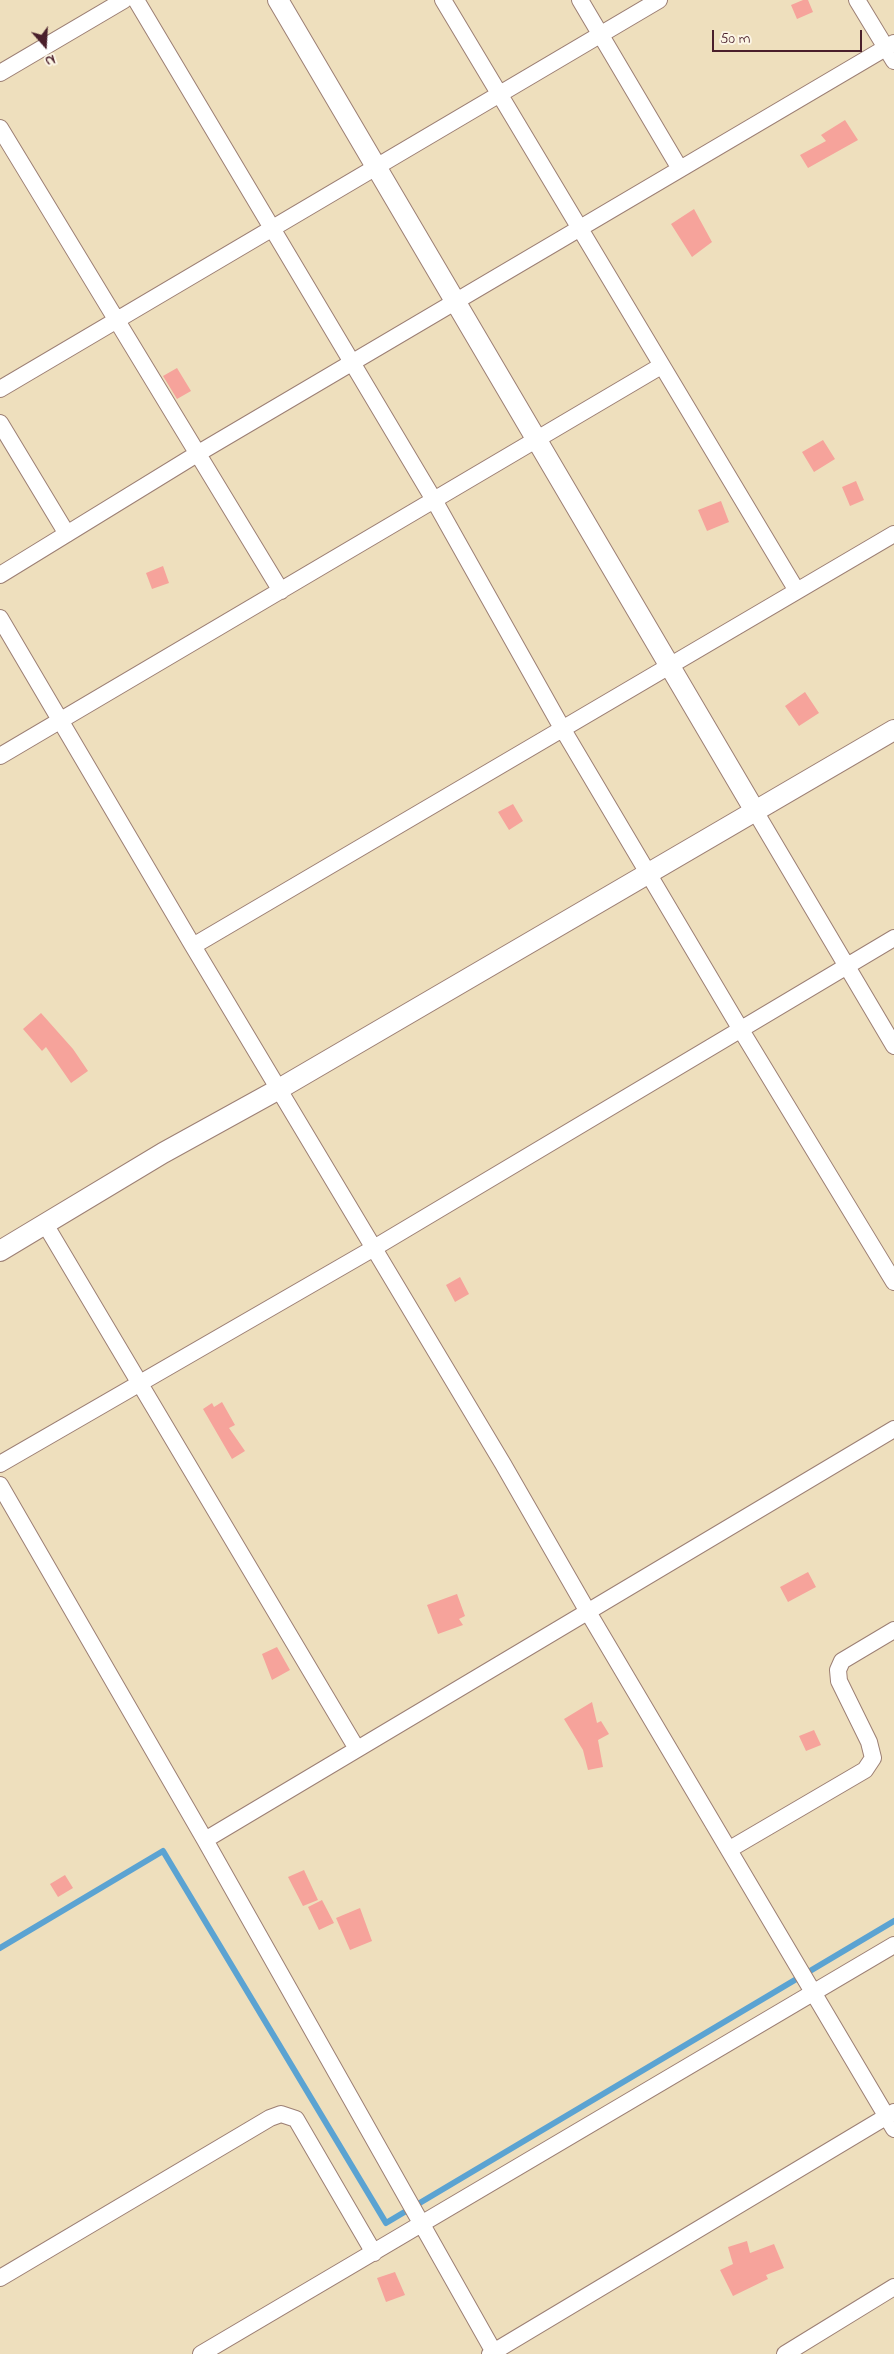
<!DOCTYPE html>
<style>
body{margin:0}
#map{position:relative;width:894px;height:2354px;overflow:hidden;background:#eedfbd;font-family:"Indie Flower",sans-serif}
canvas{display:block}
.north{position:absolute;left:20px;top:20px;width:50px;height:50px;-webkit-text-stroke:4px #fcf5e5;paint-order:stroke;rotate:161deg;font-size:14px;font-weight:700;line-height:20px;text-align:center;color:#4a1f2b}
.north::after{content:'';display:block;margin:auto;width:18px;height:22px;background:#4a1f2b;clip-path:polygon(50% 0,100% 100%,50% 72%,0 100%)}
.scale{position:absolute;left:712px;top:30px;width:150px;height:22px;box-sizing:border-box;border:2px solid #4a1f2b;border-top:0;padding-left:6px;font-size:15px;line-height:18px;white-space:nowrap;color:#4a1f2b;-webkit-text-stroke:4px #fcf5e5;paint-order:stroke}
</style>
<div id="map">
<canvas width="894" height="2354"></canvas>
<div class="north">N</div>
<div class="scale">50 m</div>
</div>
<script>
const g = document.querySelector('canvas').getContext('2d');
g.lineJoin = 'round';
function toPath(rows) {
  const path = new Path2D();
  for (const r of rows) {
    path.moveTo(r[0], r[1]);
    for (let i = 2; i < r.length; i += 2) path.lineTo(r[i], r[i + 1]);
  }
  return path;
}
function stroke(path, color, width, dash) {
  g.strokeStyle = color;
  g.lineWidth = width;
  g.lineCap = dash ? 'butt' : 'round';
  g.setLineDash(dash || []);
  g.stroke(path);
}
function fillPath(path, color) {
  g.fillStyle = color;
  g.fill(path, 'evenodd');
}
const stream = toPath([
 [0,1948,163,1851,386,2223,894,1921]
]);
const building = toPath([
 [803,0,808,0,813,12,797,19,791,5],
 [845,120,858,140,808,168,800,155,826,141,821,135],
 [694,209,712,242,692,257,671,224],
 [177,368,191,391,177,399,163,376],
 [823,440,835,459,814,472,802,452],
 [856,481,864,500,850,506,842,487],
 [721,501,729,522,707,531,698,510],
 [163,566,169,583,152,589,146,573],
 [805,692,819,713,799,726,785,706],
 [513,804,523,821,509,830,498,812],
 [41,1013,73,1049,88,1071,71,1083,46,1047,42,1051,23,1029],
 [460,1277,469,1294,455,1302,446,1285],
 [222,1402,235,1425,229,1428,245,1451,232,1459,203,1409,212,1403,214,1407],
 [808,1572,816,1587,788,1602,780,1587],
 [457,1594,465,1616,459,1619,463,1625,438,1634,427,1605],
 [277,1647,290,1670,272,1680,262,1654],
 [592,1702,597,1723,601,1721,609,1734,598,1740,603,1767,588,1770,583,1750,564,1719],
 [814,1730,821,1745,806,1751,799,1736],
 [304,1870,318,1900,303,1906,288,1877],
 [65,1875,73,1888,58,1897,50,1884],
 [322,1900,334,1923,319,1930,308,1907],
 [360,1908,372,1941,350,1950,336,1918],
 [747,2241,750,2253,774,2244,784,2268,766,2275,768,2279,733,2296,720,2270,733,2264,728,2247],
 [395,2272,405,2295,386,2302,377,2278]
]);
const minor = toPath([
 [136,0,434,500,562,728,741,1030,894,1282],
 [443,0,797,591],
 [580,0,680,169],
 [857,0,894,61],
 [0,73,124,0],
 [0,128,281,591],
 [0,389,659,0],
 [0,423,67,534],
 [0,575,197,454,894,43],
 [0,618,193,946,503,1464,588,1612,894,2129],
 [0,756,661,366],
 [755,811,894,1046],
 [193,946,894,534],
 [45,1224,357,1749],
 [0,1464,374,1248,894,938],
 [0,1485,205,1840,495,2354],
 [205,1840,894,1429],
 [730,1849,865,1770,873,1758,869,1742,839,1681,838,1670,842,1661,894,1630],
 [0,2278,270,2118,281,2114,296,2119,374,2253],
 [201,2354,894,1945],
 [490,2354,894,2112],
 [785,2354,894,2287]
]);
const tertiary = toPath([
 [278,0,755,811],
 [0,1251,163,1153,279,1089,894,730]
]);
stroke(stream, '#5ba3d2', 6);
fillPath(building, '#f6a39b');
stroke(minor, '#9c7f74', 18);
stroke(tertiary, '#9c7f74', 22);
stroke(minor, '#fff', 16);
stroke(tertiary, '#fff', 20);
</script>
